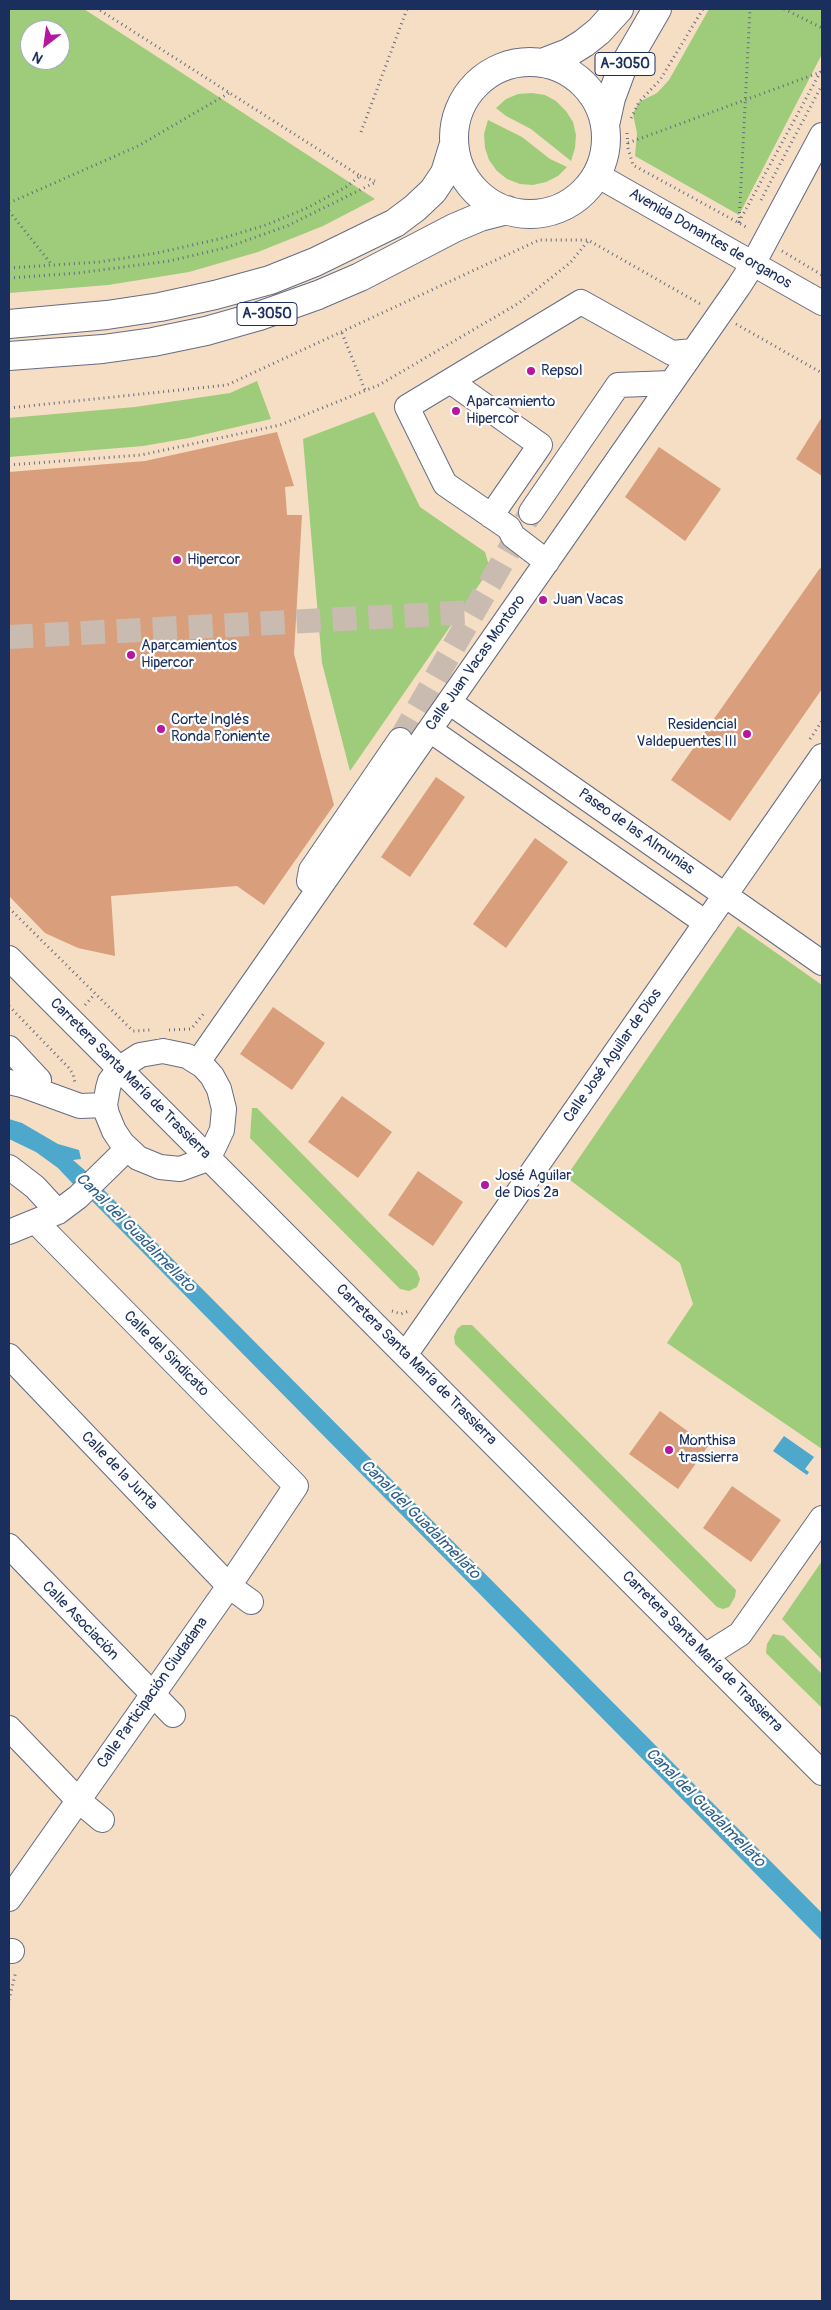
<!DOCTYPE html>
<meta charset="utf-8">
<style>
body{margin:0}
#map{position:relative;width:831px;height:2310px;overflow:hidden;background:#f5dec4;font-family:Pangolin,sans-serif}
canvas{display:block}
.frame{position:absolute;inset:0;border:10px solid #1b2f5e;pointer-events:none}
.north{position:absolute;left:20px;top:20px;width:50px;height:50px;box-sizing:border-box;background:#fff;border:1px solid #a4acbf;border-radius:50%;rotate:210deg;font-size:14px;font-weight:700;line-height:20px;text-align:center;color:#1b2f5e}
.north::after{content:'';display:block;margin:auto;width:18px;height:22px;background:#b5179e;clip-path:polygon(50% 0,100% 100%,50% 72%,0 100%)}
</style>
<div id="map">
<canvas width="831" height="2310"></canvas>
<div class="frame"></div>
<div class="north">N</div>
</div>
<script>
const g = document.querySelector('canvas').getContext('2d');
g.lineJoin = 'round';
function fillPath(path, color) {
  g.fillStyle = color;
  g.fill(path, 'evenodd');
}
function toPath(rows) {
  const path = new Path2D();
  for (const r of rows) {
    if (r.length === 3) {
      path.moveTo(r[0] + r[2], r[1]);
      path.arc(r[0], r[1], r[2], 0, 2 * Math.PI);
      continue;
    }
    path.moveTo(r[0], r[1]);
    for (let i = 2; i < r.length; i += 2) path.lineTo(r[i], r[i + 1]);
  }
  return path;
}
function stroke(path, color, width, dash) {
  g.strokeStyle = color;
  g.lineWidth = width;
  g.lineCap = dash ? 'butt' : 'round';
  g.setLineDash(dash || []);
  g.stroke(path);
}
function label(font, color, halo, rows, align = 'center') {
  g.font = font + ' Pangolin,sans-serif';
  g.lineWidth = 4.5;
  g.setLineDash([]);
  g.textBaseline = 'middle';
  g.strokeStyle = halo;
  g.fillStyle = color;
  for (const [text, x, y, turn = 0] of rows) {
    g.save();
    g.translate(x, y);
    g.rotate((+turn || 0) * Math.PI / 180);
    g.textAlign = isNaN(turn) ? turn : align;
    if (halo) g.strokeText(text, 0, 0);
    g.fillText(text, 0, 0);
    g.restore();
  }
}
const green = toPath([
 [9,9,84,9,375,199,323,226,258,252,189,272,108,285,9,293],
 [30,30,60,30,60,60,30,60],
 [709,9,822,9,822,54,739,215,635,156,637,133,633,114,639,102,657,93,669,80],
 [532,93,545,95,556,101,566,111,573,122,576,135,575,148,571,161,531,129,506,116,496,108,506,99,518,94],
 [488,120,522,137,550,159,567,167,558,176,546,182,533,185,520,184,507,179,497,171,489,160,485,148,484,134],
 [257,381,271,419,189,438,143,446,9,457,9,418,135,407,230,393],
 [374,412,420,507,485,552,490,569,350,771,322,663,303,439],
 [738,926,822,985,822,1449,667,1343,693,1304,680,1263,566,1177],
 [252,1108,257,1108,417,1271,420,1279,417,1287,409,1291,400,1289,250,1138],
 [462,1325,472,1325,736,1590,735,1597,729,1607,723,1609,717,1607,455,1344,454,1337,457,1329],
 [822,1561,822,1660,782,1619],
 [773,1634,784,1636,822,1674,822,1708,766,1653,767,1644]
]);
const water = toPath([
 [9,1119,22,1123,58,1144,79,1150,81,1159,73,1160,88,1173,74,1185,58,1168,36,1152,9,1139],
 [101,1187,822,1913,822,1941,90,1199],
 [784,1436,814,1457,805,1469,809,1472,807,1475,773,1451]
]);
const building = toPath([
 [822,417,822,476,796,459],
 [277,432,294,486,285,487,287,515,302,515,294,654,334,805,264,905,237,886,111,896,115,956,78,948,45,933,9,896,9,472,145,461],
 [659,447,721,489,685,541,625,497],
 [820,568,822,570,822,689,730,821,671,780],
 [436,777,465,797,410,877,381,857],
 [535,838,568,862,506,948,473,924],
 [273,1007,325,1043,292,1090,240,1054],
 [342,1096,392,1132,358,1178,308,1142],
 [418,1171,463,1202,433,1246,388,1215],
 [660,1411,708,1446,678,1489,629,1454],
 [732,1486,781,1520,751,1562,703,1528]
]);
const minorTunnel = toPath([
 [9,637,474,612],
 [400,740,531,512]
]);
const path = toPath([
 [784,9,822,28],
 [631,118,639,102,660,80,703,9],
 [361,132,407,9],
 [627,133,628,148,633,165,748,228],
 [628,143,821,72],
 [360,176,375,181],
 [761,200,822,85],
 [9,203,138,146,229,93],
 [9,211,52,265],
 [739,222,822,69],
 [739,223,750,9],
 [782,251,822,275],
 [9,268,99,262,157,253,223,238,266,225,307,208,346,187,360,176,98,9],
 [9,278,78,273,169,261,225,248,287,226,376,182],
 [736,324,822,373],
 [342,333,365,390],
 [9,408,227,385,539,240,588,240,702,305],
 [9,465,141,455,280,425,379,385,519,303,570,263,588,241],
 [810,739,822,721],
 [9,908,133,1031,150,1030],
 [85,1005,95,994],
 [9,1006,69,1068,73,1074,75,1083],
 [169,1030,191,1029,205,1012],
 [392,1311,401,1314,409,1311],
 [9,2000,16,1971]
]);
const minor = toPath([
 [597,175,822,303],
 [450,381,540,445,491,516],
 [531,512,618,385,671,383],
 [547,562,513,536,509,528,445,484,407,407,581,302,672,353,693,351],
 [449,702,822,963],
 [430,730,706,923],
 [309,881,311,870,400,740],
 [9,958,822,1773],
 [9,1048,39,1080,36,1090],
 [163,1051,187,1056,203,1066,212,1076,219,1089,224,1109,222,1130,213,1149,202,1161,180,1169,160,1167,138,1158,122,1143,114,1131,107,1114,105,1105,108,1088,110,1081,120,1068,140,1055,163,1051],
 [198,1062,739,286,753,264,822,135],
 [9,1082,22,1085,80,1106,105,1105],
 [9,1167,35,1187,58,1212],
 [9,1232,58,1212,78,1197,127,1149],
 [405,1355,822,756],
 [9,1356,229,1586,251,1602],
 [9,1546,173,1715],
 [705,1656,740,1634,822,1518],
 [9,1728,78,1800,102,1820],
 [9,1899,229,1586,296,1486,36,1222],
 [9,1951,12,1951]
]);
const highway = toPath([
 [530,138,76],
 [542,63,568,53,584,43,599,31,619,9],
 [605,125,611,98,621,71,657,9],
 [9,324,107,315,160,307,215,295,270,280,315,262,395,223,415,208,433,191,445,173,454,144],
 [9,356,103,349,153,342,206,331,259,316,318,295,360,277,454,228,480,217,507,210]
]);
const markers = [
 [531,371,5,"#b5179e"],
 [456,411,5,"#b5179e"],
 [177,560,5,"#b5179e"],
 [543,600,5,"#b5179e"],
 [131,655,5,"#b5179e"],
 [161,729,5,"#b5179e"],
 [747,734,5,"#b5179e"],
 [485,1185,5,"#b5179e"],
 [669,1450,5,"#b5179e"]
];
const shields = [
 [625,64,60],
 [267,314,60]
];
const shieldNames = [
 ["A-3050",625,64],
 ["A-3050",267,314]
];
const streetNames = [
 ["Avenida Donantes de organos",710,239,30],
 ["Calle Juan Vacas Montoro",476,663,-55],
 ["Paseo de las Almunias",636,832,35],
 ["Calle José Aguilar de Dios",613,1056,-55],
 ["Carretera Santa María de Trassierra",130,1079,45],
 ["Calle del Sindicato",166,1354,45],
 ["Carretera Santa María de Trassierra",416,1365,45],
 ["Calle de la Junta",119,1471,46],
 ["Calle Asociación",80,1621,46],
 ["Carretera Santa María de Trassierra",702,1652,45],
 ["Calle Participación Ciudadana",153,1693,-55]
];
const poiNames = [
 ["Repsol",541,371],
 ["Aparcamiento",466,402],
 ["Hipercor",466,419],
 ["Hipercor",187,560],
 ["Juan Vacas",553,600],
 ["Aparcamientos",141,646],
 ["Hipercor",141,663],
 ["Corte Inglés",171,720],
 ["Ronda Poniente",171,737],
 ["Residencial",737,725,"right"],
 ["Valdepuentes III",737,742,"right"],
 ["José Aguilar",495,1176],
 ["de Dios 2ª",495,1193],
 ["Monthisa",679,1441],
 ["trassierra",679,1458]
];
const waterNames = [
 ["Canal del Guadalmellato",135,1233,45],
 ["Canal del Guadalmellato",420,1520,45],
 ["Canal del Guadalmellato",705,1808,45]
];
fillPath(green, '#9ecc7a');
fillPath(water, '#4da8cb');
fillPath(building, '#d99e7b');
stroke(minorTunnel, '#c9bbb0', 24, [24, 12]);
stroke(minor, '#676c82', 26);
stroke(highway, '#676c82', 30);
stroke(path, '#676c82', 3, [1, 4]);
stroke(minor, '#fff', 24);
stroke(highway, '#fff', 28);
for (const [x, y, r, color] of markers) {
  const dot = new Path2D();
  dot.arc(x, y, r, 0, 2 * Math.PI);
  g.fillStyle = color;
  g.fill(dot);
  stroke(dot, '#fff', 2);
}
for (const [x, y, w] of shields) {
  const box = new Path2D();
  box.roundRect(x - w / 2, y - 11.5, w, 23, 4);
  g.fillStyle = '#fff';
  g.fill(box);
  stroke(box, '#1b2f5e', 1);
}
label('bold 14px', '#1b2f5e', null, shieldNames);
label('15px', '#1b2f5e', '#fff', streetNames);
label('15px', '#1b2f5e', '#fff', poiNames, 'left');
label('italic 16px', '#2f5f8a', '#fff', waterNames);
</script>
